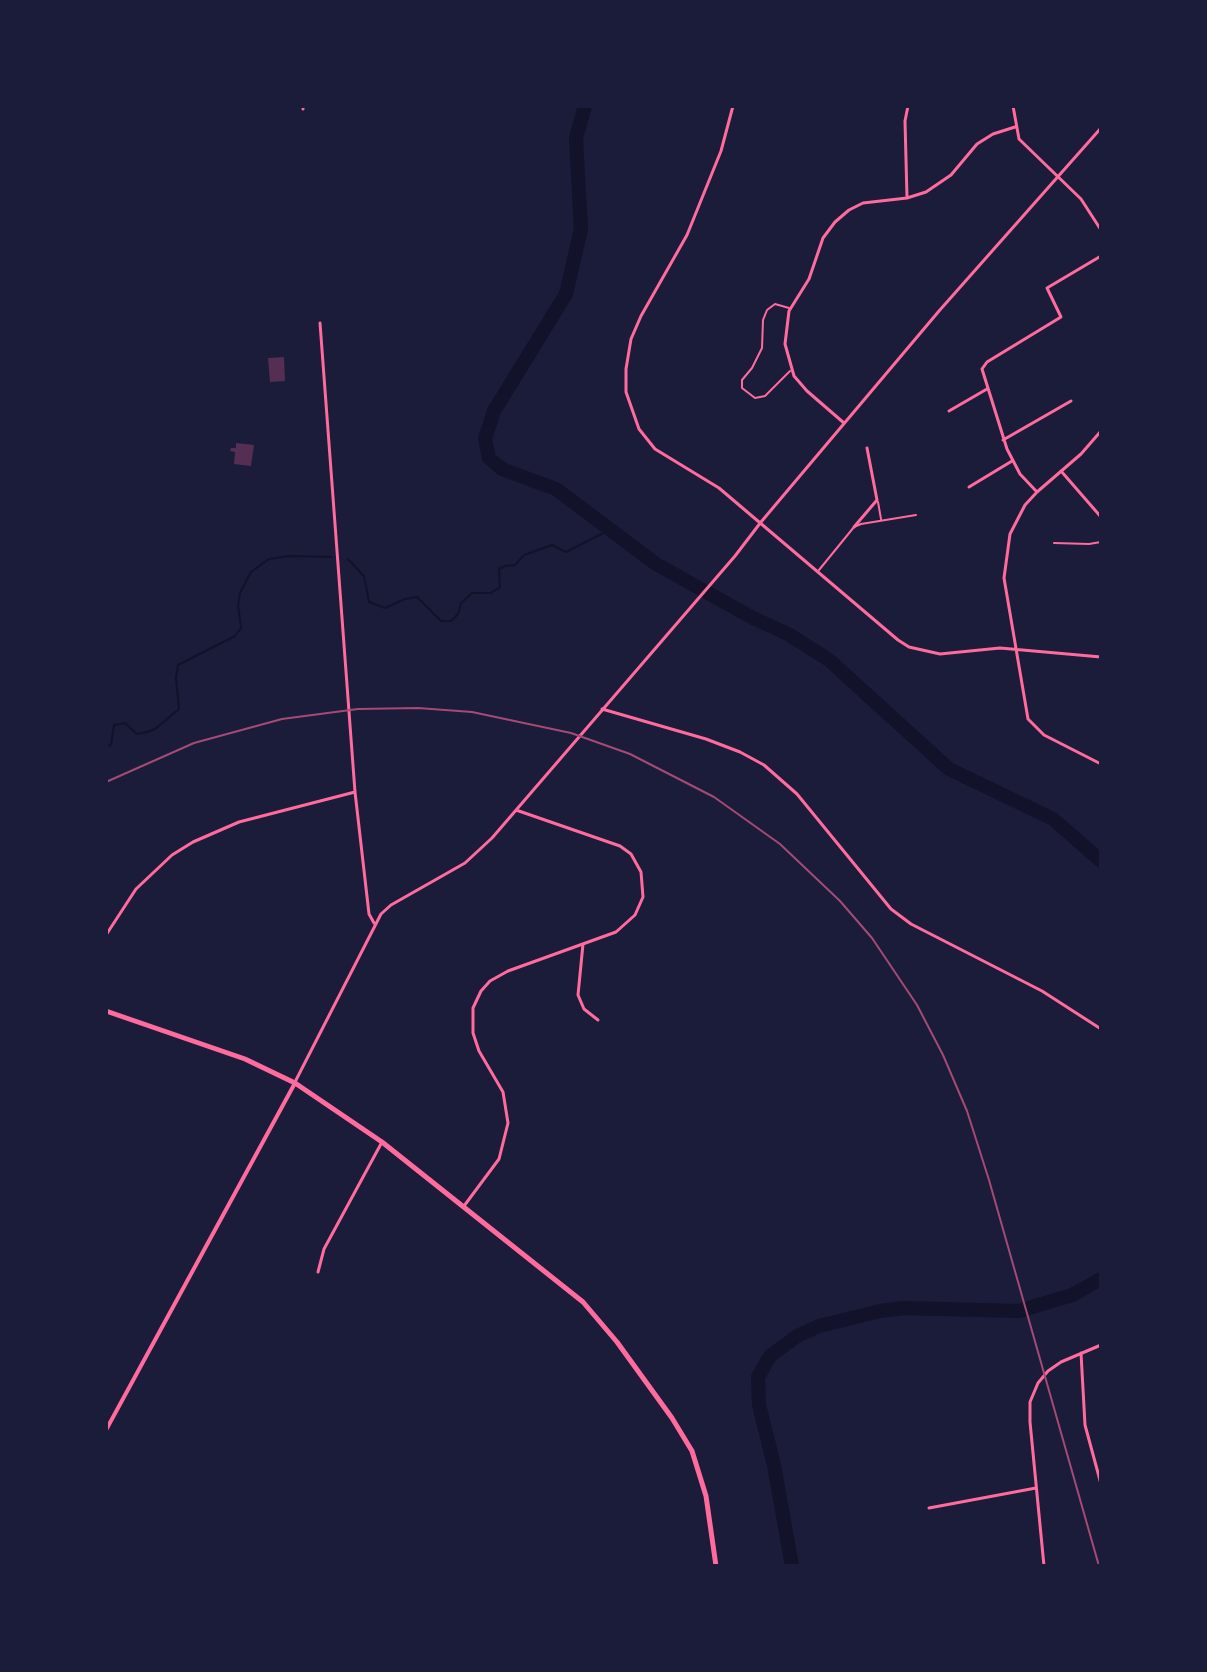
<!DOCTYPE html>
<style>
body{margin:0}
#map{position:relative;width:1207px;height:1672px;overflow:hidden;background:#1b1b3a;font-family:Commissioner,sans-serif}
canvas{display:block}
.frame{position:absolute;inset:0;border:108px solid #1b1b3a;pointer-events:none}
</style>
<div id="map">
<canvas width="1207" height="1672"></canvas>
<div class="frame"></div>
</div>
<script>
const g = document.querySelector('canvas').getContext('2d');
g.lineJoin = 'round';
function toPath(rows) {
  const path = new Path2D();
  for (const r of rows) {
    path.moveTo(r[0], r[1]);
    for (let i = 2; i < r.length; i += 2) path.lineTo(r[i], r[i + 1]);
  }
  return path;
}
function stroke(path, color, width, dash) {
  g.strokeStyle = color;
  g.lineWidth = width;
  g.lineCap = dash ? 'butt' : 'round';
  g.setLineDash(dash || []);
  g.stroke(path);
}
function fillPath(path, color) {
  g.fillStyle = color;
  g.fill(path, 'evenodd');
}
const stream = toPath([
 [348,559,364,576,369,602,385,608,405,599,417,597,441,621,451,621,458,614,461,603,472,593,491,593,500,587,499,569,505,566,515,565,524,555,552,545,566,552,611,529],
 [106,746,111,745,114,725,125,723,137,734,147,732,155,729,179,709,176,678,178,665,235,636,241,628,238,605,240,593,251,572,269,559,289,556,332,557]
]);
const river = toPath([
 [585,106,576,138,581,229,566,294,494,411,485,439,489,458,502,469,556,489,656,564,753,618,788,634,829,660,949,769,1053,819,1101,861],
 [792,1566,774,1465,759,1405,758,1377,770,1356,797,1336,819,1326,880,1311,903,1308,1019,1311,1072,1295,1101,1279]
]);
const building = toPath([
 [284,357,285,381,270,382,268,358],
 [236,443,254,445,251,466,234,464,235,452,230,451,231,448,236,448]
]);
const service = toPath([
 [789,308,775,304,767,310,763,320,762,348,752,368,742,380,742,388,755,398,765,396,790,371],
 [878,502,881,519],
 [1054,543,1089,544,1101,542],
 [819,570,854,527,861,524,916,515]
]);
const minor = toPath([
 [303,106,303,109],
 [733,106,721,151,687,235,641,316,631,339,626,369,626,392,639,429,655,449,719,488,898,640,909,647,940,654,1000,648,1101,657],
 [1013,106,1019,139,1081,199,1101,230],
 [907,198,905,121,908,106],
 [320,323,355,792,369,914,374,923],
 [949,411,987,389],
 [844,423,807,391,794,376,785,344,789,311,809,279,823,238,835,222,849,210,863,203,907,198,926,192,951,175,977,144,993,134,1015,127],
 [1101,431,1081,454,1037,492,1025,505,1010,534,1004,578,1028,719,1044,735,1101,764],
 [1003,440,1071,401],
 [1061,471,1101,517],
 [969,487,1012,461],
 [1037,492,1020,474,1007,449,982,369,987,362,1061,317,1047,288,1101,256],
 [854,527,877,500,867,448],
 [602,709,706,739,740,752,764,765,797,794,891,909,911,924,1042,991,1101,1029],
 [106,935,136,889,172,855,193,842,239,822,355,792],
 [583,944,578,995,584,1009,598,1020],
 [295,1082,381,914,391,905,465,863,492,838,735,556,761,522,939,311,1101,128],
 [464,1206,499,1159,508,1123,503,1092,479,1051,473,1033,473,1008,481,991,490,981,508,971,616,932,635,915,643,897,641,872,631,854,620,846,516,810],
 [318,1272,324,1249,382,1142],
 [1081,1353,1085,1425,1101,1484],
 [929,1508,1036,1488],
 [1044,1566,1030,1422,1030,1402,1038,1383,1048,1371,1061,1362,1101,1345]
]);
const tertiary = toPath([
 [106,1430,295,1083]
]);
const primary = toPath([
 [106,1011,245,1059,295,1083,382,1142,583,1302,617,1342,672,1418,692,1451,706,1496,716,1566]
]);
const rail = toPath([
 [106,782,194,743,282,719,358,709,418,708,472,712,571,733,630,754,714,797,780,844,840,901,872,938,917,1005,943,1055,967,1111,989,1180,1099,1566]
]);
stroke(stream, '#12122b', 2);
stroke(river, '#12122b', 14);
fillPath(building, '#542f53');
stroke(service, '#ff6b9d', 2);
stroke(minor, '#ff6b9d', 3);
stroke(tertiary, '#ff6b9d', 4);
stroke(primary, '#ff6b9d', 5);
stroke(rail, '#a44b75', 2);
</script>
